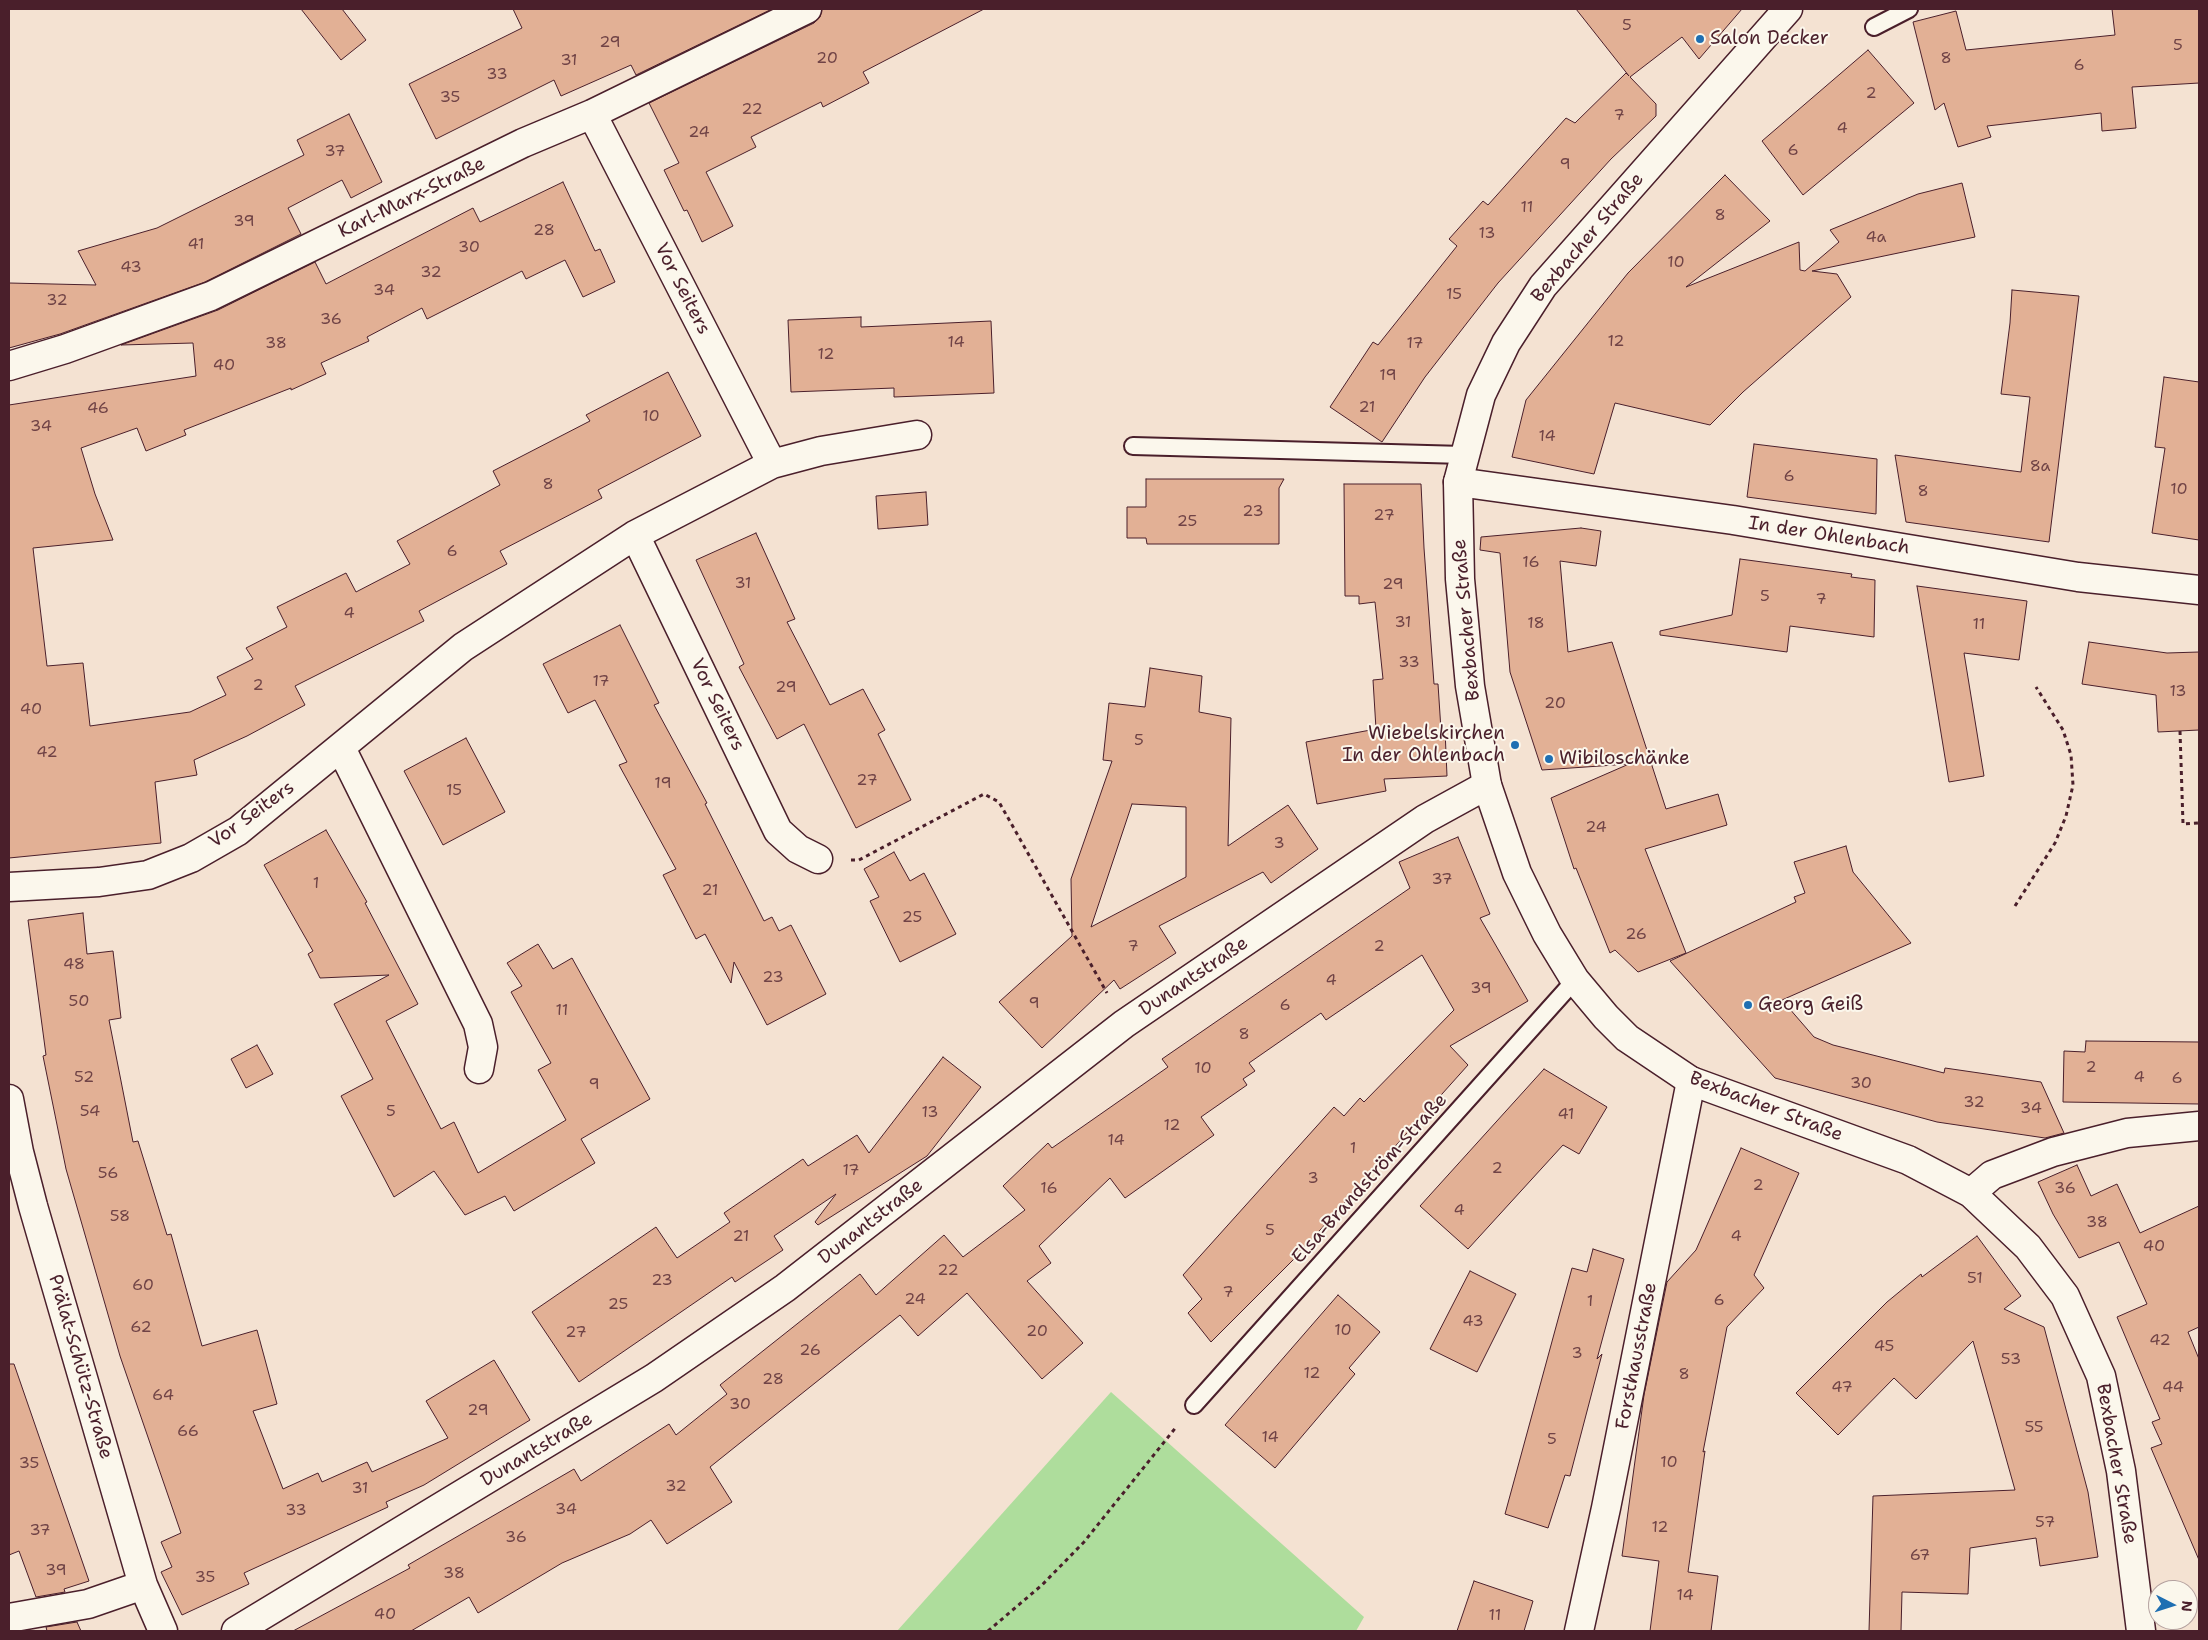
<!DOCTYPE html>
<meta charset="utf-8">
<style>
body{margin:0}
#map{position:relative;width:2208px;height:1640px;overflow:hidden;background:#f4e2d2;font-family:"Shantell Sans",sans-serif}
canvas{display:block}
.frame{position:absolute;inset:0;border:10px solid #4a1f2b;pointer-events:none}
.north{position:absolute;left:2148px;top:1580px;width:50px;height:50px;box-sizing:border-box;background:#fbf7ec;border:1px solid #b4a19f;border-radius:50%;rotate:95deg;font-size:14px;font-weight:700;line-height:20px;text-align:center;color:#4a1f2b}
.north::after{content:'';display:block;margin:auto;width:18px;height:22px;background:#1f6fb2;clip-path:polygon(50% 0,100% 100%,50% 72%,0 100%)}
</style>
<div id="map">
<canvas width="2208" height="1640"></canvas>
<div class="frame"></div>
<div class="north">N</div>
</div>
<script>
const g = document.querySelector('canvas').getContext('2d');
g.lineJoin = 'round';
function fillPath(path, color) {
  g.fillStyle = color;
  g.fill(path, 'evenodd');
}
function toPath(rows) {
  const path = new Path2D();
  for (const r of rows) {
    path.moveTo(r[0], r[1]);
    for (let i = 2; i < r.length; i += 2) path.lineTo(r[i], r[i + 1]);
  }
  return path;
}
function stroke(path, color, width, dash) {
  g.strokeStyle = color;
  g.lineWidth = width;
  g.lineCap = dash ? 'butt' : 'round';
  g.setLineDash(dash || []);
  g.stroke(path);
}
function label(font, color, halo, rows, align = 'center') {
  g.font = font + ' "Shantell Sans",sans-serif';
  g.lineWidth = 4;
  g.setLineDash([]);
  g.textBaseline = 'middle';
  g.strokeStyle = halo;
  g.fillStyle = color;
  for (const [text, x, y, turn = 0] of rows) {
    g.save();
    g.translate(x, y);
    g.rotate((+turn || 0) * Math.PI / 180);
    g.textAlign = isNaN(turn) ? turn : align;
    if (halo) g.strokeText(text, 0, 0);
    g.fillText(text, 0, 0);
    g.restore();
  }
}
const green = toPath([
 [1111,1392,1364,1617,1356,1631,897,1631]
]);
const building = toPath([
 [301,9,342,9,366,40,341,60,301,9],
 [513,9,772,9,636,75,631,65,561,96,554,80,436,139,409,84,522,28,513,9],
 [822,9,984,9,863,72,869,83,823,107,821,102,751,137,756,147,706,172,733,226,702,242,687,210,684,211,664,170,679,163,649,103,814,23,820,17,822,9],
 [1576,9,1742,9,1699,59,1682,37,1630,77,1656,104,1656,116,1611,159,1498,283,1425,377,1382,442,1330,407,1373,342,1378,345,1457,246,1449,239,1483,201,1488,205,1566,118,1575,123,1626,73,1629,76,1576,9],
 [2112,9,2199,9,2199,83,2132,87,2136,128,2102,131,2101,113,1987,126,1991,137,1958,147,1944,103,1935,110,1913,22,1956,11,1966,50,2115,35,2112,9],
 [1868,50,1914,103,1803,195,1762,141,1868,50],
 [349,114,382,182,351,198,342,180,288,208,301,234,205,282,60,334,9,348,9,283,96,285,78,251,157,228,304,155,297,140,349,114],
 [1725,175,1770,221,1686,287,1799,242,1800,270,1805,271,1839,242,1830,230,1918,194,1962,183,1975,237,1812,271,1837,274,1851,297,1743,392,1710,425,1615,403,1594,474,1512,457,1526,400,1628,273,1725,175],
 [563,182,595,251,600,249,615,282,583,297,565,260,526,279,522,271,427,319,422,308,367,337,369,341,321,363,326,374,291,390,291,388,184,430,186,435,146,451,137,428,81,448,95,494,113,540,33,548,47,666,83,663,90,726,190,712,226,695,217,677,253,659,246,648,287,627,277,607,346,573,356,592,410,564,397,541,500,485,493,471,590,421,586,415,668,372,701,436,598,490,602,498,500,551,507,564,419,611,424,621,295,686,305,705,247,736,194,760,197,775,155,782,161,843,9,858,9,405,196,376,193,343,121,345,218,310,315,262,326,284,473,208,480,222,563,182],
 [2012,290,2079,296,2049,542,1906,522,1895,455,2021,472,2030,397,2001,394,2010,323,2012,290],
 [861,317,861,327,991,321,994,393,894,397,894,388,791,392,788,320,861,317],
 [2164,377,2199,382,2199,540,2152,533,2165,448,2155,447,2164,377],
 [1754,444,1877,459,1876,514,1747,497,1754,444],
 [1146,479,1284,479,1279,488,1279,544,1147,544,1146,538,1127,538,1127,507,1146,507,1146,479],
 [1344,484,1421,484,1424,548,1434,684,1438,684,1441,730,1445,730,1447,776,1384,779,1386,791,1317,804,1306,742,1376,729,1373,680,1383,679,1375,602,1359,604,1359,596,1345,596,1344,484],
 [926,492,928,525,878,529,876,496,926,492],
 [1581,528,1601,531,1596,566,1560,561,1568,652,1612,642,1666,809,1718,794,1727,825,1645,849,1686,953,1638,972,1615,950,1610,953,1576,868,1574,869,1551,798,1629,764,1542,770,1510,672,1500,553,1480,550,1481,537,1581,528],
 [756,533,795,619,787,622,830,705,863,689,885,730,878,734,911,800,856,828,804,724,777,739,739,667,744,664,696,560,756,533],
 [1740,559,1852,574,1851,577,1875,580,1874,637,1790,626,1787,652,1660,635,1660,631,1732,615,1740,559],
 [1917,586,2027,601,2019,660,1964,653,1984,776,1949,782,1917,586],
 [620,625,659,703,654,705,707,803,705,804,764,921,772,917,779,931,791,925,826,994,767,1025,734,962,731,983,705,934,696,939,663,875,676,869,619,765,627,762,595,700,568,713,543,664,620,625],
 [2089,642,2167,653,2199,652,2199,730,2158,732,2156,695,2082,684,2089,642],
 [1150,668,1202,676,1199,712,1231,718,1228,846,1288,805,1318,849,1271,883,1263,872,1159,926,1176,953,1120,989,1114,980,1042,1048,999,1002,1072,936,1071,879,1112,761,1103,760,1109,703,1145,707,1150,668],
 [1132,804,1186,807,1186,877,1091,927,1132,804],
 [466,738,505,812,443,845,404,771,466,738],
 [326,830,367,902,365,903,418,1004,386,1021,441,1129,454,1122,478,1173,566,1120,538,1070,551,1063,511,992,522,986,507,963,538,944,553,969,572,958,650,1099,581,1139,595,1163,514,1211,505,1196,465,1215,434,1171,394,1197,341,1096,373,1079,334,1004,389,975,320,978,308,954,313,951,264,865,326,830],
 [1458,837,1490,914,1480,918,1528,1001,1450,1046,1468,1065,1295,1258,1211,1342,1188,1313,1202,1299,1183,1275,1334,1107,1344,1116,1360,1098,1364,1102,1454,1010,1422,955,1326,1020,1321,1013,1249,1063,1255,1071,1243,1079,1247,1085,1201,1117,1214,1135,1125,1198,1110,1178,1039,1246,1051,1263,1027,1281,1083,1343,1042,1379,967,1293,918,1336,900,1315,710,1467,732,1502,667,1544,651,1520,630,1534,562,1563,478,1613,469,1597,411,1631,293,1631,410,1568,408,1565,574,1469,581,1481,669,1424,676,1435,727,1394,720,1385,860,1274,876,1295,944,1235,963,1257,1025,1210,1003,1186,1048,1143,1052,1148,1168,1067,1162,1059,1410,888,1399,862,1458,837],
 [1846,846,1853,872,1911,943,1782,1000,1814,1037,1833,1045,1944,1073,1945,1068,2041,1082,2064,1133,2045,1138,1937,1122,1775,1078,1670,961,1796,902,1794,897,1805,893,1794,862,1846,846],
 [894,852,910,881,924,873,956,934,900,962,870,901,879,897,864,869,894,852],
 [83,913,87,954,113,951,121,1018,109,1020,133,1142,138,1141,167,1235,171,1234,202,1346,257,1330,277,1404,253,1411,283,1489,318,1473,322,1482,367,1462,372,1472,448,1438,426,1401,494,1360,530,1420,424,1485,386,1502,388,1507,244,1573,249,1584,182,1615,161,1572,172,1567,161,1542,181,1533,120,1356,66,1169,43,1056,46,1055,28,920,83,913],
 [2086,1041,2199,1042,2199,1104,2063,1102,2064,1051,2085,1052,2086,1041],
 [257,1045,273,1074,246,1088,231,1059,257,1045],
 [943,1057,981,1087,927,1156,818,1225,815,1222,836,1194,774,1236,783,1250,735,1282,732,1277,579,1382,532,1312,656,1227,677,1258,730,1222,724,1213,803,1159,808,1166,857,1135,869,1153,943,1057],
 [1544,1069,1607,1107,1579,1154,1563,1145,1468,1249,1420,1206,1544,1069],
 [1741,1148,1799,1173,1754,1275,1764,1288,1727,1327,1703,1452,1705,1451,1688,1572,1718,1576,1711,1631,1650,1631,1659,1561,1622,1556,1644,1395,1667,1282,1696,1250,1741,1148],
 [2077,1165,2091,1196,2117,1184,2140,1233,2199,1206,2199,1327,2188,1332,2199,1359,2199,1560,2151,1448,2162,1444,2152,1422,2160,1419,2117,1317,2147,1304,2119,1242,2079,1258,2053,1214,2038,1182,2077,1165],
 [1977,1236,2021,1296,2004,1309,2044,1327,2088,1492,2098,1557,2040,1566,2036,1538,1970,1548,1968,1594,1902,1592,1901,1631,1869,1631,1873,1496,2015,1490,1973,1341,1916,1399,1894,1378,1838,1435,1796,1393,1887,1302,1921,1274,1922,1277,1977,1236],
 [1593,1249,1624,1259,1597,1359,1602,1354,1570,1476,1565,1475,1548,1528,1505,1514,1572,1268,1587,1272,1593,1249],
 [1470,1271,1516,1294,1477,1372,1430,1349,1470,1271],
 [1338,1295,1380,1332,1349,1368,1355,1374,1275,1468,1225,1425,1338,1295],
 [9,1364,14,1364,89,1581,64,1589,65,1592,36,1597,19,1551,9,1555,9,1364],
 [1474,1581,1533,1601,1524,1631,1457,1631,1474,1581],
 [77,1622,81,1631,47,1631,46,1627,77,1622]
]);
const path = toPath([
 [2180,731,2183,824,2199,823],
 [851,860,859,860,984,794,999,802,1107,993],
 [2015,906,2055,843,2066,816,2073,785,2071,755,2063,730,2036,687],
 [988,1631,1042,1585,1084,1542,1177,1426]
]);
const lane = toPath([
 [1874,27,1909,9],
 [1133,446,1464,455],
 [1194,1405,1575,980]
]);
const street = toPath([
 [592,114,772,464],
 [9,366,65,349,211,296,523,143,592,114,807,9],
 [1458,482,1733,520,2078,577,2199,590],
 [635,535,778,831,798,849,818,859],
 [341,748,478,1024,483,1047,479,1069],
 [9,887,99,882,148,875,191,858,238,831,463,647,635,535,772,464,821,451,917,435],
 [9,1099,19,1152,33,1206,143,1585,163,1631],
 [1971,1193,1992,1175,2053,1152,2127,1133,2199,1126],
 [9,1618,88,1604,143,1585],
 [236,1631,654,1378,785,1288,1124,1024,1425,819,1487,785],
 [1579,1631,1606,1508,1691,1081]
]);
const secondary = toPath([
 [1788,9,1543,286,1506,343,1481,395,1458,482,1460,579,1470,686,1487,785,1517,873,1547,934,1575,980,1606,1017,1627,1038,1691,1081,1908,1160,1971,1193,2028,1247,2065,1296,2101,1376,2121,1471,2141,1631]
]);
const markers = [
 [1700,39,5,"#1f6fb2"],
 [1515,745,5,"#1f6fb2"],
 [1549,759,5,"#1f6fb2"],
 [1748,1005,5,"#1f6fb2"]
];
const numberNames = [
 ["5",1627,26],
 ["29",610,43],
 ["5",2178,46],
 ["20",827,59],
 ["8",1946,59],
 ["31",569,61],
 ["6",2079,66],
 ["33",497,75],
 ["2",1871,94],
 ["35",450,98],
 ["22",752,110],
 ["7",1619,116],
 ["4",1842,129],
 ["24",699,133],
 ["6",1793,151],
 ["37",335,152],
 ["9",1565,165],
 ["11",1527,208],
 ["8",1720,216],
 ["39",244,222],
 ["28",544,231],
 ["13",1487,234],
 ["4a",1876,238],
 ["41",196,245],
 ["30",469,248],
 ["10",1676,263],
 ["43",131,268],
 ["32",431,273],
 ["34",384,291],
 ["15",1454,295],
 ["32",57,301],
 ["36",331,320],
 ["12",1616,342],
 ["14",956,343],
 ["38",276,344],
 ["17",1415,344],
 ["12",826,355],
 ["40",224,366],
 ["19",1388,376],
 ["21",1367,408],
 ["46",98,409],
 ["10",651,417],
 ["34",41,427],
 ["14",1547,437],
 ["8a",2040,467],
 ["6",1789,477],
 ["8",548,485],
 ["10",2179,490],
 ["8",1923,492],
 ["23",1253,512],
 ["27",1384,516],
 ["25",1187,522],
 ["6",452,552],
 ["16",1531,563],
 ["31",743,584],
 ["29",1393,585],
 ["5",1765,597],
 ["7",1821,600],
 ["4",349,614],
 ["31",1403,623],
 ["18",1536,624],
 ["11",1979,625],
 ["33",1409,663],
 ["17",601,682],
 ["2",258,686],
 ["29",786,688],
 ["13",2178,692],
 ["20",1555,704],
 ["40",31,710],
 ["5",1139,741],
 ["42",47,753],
 ["27",867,781],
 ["19",663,784],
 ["15",454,791],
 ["24",1596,828],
 ["3",1279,844],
 ["37",1442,880],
 ["1",316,884],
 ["21",710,891],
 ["25",912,918],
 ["26",1636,935],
 ["7",1133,947],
 ["2",1379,947],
 ["48",74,965],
 ["23",773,978],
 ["4",1331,981],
 ["39",1481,989],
 ["50",79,1002],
 ["9",1034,1004],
 ["6",1285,1006],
 ["11",562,1011],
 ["8",1244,1035],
 ["2",2091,1068],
 ["10",1203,1069],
 ["52",84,1078],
 ["4",2139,1078],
 ["6",2177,1079],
 ["30",1861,1084],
 ["9",594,1085],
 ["32",1974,1103],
 ["34",2031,1109],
 ["54",90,1112],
 ["5",391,1112],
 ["13",930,1113],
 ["41",1566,1115],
 ["12",1172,1126],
 ["14",1116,1141],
 ["1",1353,1149],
 ["2",1497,1169],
 ["17",851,1171],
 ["56",108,1174],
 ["3",1313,1179],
 ["2",1758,1186],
 ["16",1049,1189],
 ["36",2065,1189],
 ["4",1459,1211],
 ["58",120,1217],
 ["38",2097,1223],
 ["5",1270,1231],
 ["21",741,1237],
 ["4",1736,1237],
 ["40",2154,1247],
 ["22",948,1271],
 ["51",1975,1279],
 ["23",662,1281],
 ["60",143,1286],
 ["7",1228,1293],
 ["24",915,1300],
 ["6",1719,1301],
 ["1",1590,1302],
 ["25",618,1305],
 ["43",1473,1322],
 ["62",141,1328],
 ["10",1343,1331],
 ["20",1037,1332],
 ["27",576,1333],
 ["42",2160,1341],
 ["45",1884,1347],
 ["26",810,1351],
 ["3",1577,1354],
 ["53",2011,1360],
 ["12",1312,1374],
 ["8",1684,1375],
 ["28",773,1380],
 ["47",1842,1388],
 ["44",2173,1388],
 ["64",163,1396],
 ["30",740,1405],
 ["29",478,1411],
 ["55",2034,1428],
 ["66",188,1432],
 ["14",1270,1438],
 ["5",1552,1440],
 ["10",1669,1463],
 ["35",29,1464],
 ["32",676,1487],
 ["31",360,1489],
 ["34",566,1510],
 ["33",296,1511],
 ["57",2045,1523],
 ["12",1660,1528],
 ["37",40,1531],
 ["36",516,1538],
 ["67",1920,1556],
 ["39",56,1571],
 ["38",454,1574],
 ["35",205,1578],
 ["14",1685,1596],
 ["40",385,1615],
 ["11",1495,1616]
];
const poiNames = [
 ["Salon Decker",1710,39],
 ["Wiebelskirchen",1505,734,"right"],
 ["In der Ohlenbach",1505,756,"right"],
 ["Wibiloschänke",1559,759],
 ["Georg Geiß",1758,1005]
];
const streetNames = [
 ["Karl-Marx-Straße",412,198,-26],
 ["Bexbacher Straße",1588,238,-50],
 ["Vor Seiters",682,289,63],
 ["In der Ohlenbach",1829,536,9],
 ["Bexbacher Straße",1467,620,-95],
 ["Vor Seiters",717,705,64],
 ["Vor Seiters",252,815,-36],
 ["Dunantstraße",1194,977,-34],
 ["Bexbacher Straße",1766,1107,21],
 ["Elsa-Brandström-Straße",1370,1179,-48],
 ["Dunantstraße",871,1222,-38],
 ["Forsthausstraße",1637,1356,-79],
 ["Prälat-Schütz-Straße",80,1367,74],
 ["Dunantstraße",537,1450,-31],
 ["Bexbacher Straße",2116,1464,80]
];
fillPath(green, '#aedd9c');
fillPath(building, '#e2b095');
stroke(building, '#4a1f2b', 1);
stroke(lane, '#4a1f2b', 20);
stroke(street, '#4a1f2b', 31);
stroke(secondary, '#4a1f2b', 31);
stroke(path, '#4a1f2b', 3, [4, 4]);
stroke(lane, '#fbf7ec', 16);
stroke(street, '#fbf7ec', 28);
stroke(secondary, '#fbf7ec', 28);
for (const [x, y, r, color] of markers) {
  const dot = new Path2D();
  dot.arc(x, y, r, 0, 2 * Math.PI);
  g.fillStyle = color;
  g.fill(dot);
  stroke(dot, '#fbf7ec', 2);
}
label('16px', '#704346', null, numberNames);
label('19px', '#4a1f2b', '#fbf7ec', poiNames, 'left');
label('19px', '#4a1f2b', '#fbf7ec', streetNames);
</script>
